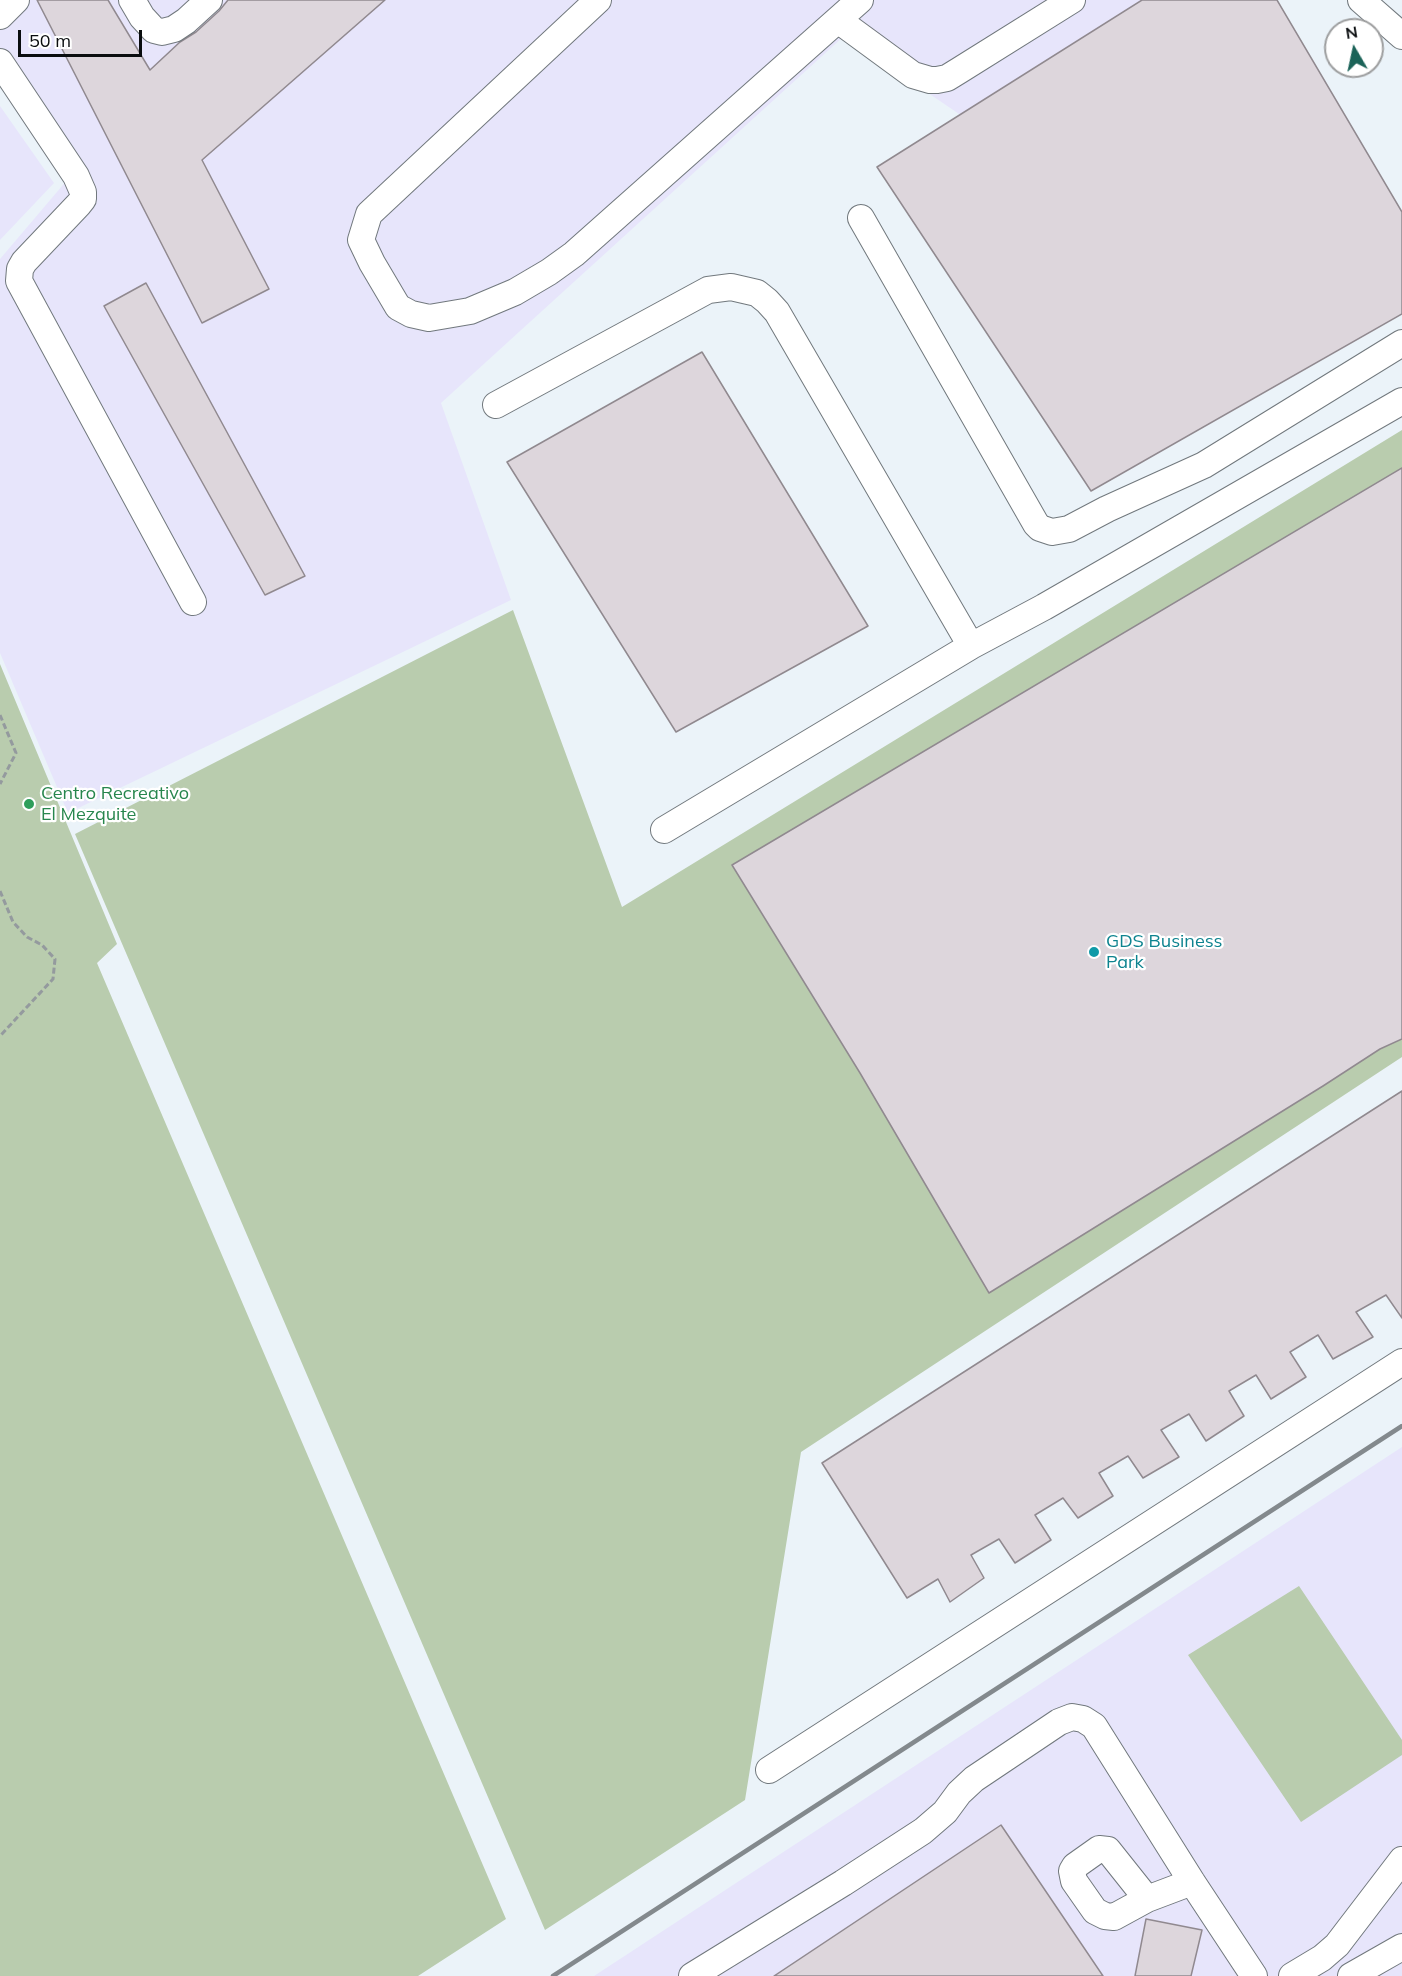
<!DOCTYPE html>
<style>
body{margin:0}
#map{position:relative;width:1402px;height:1976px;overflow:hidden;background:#ebf3f9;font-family:Mulish,sans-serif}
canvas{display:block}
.north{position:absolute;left:1324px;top:18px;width:60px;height:60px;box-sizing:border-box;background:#fff;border:2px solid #9d9e9f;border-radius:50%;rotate:351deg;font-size:16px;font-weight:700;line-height:24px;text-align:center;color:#0a0d0f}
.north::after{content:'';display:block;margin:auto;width:21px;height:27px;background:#1b6358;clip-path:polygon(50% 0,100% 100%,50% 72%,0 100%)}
.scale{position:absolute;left:18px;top:30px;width:124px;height:27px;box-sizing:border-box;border:3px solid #0a0d0f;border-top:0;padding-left:8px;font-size:18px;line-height:21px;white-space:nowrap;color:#0a0d0f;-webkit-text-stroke:4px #fff;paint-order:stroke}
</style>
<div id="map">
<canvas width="1402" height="1976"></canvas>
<div class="north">N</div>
<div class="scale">50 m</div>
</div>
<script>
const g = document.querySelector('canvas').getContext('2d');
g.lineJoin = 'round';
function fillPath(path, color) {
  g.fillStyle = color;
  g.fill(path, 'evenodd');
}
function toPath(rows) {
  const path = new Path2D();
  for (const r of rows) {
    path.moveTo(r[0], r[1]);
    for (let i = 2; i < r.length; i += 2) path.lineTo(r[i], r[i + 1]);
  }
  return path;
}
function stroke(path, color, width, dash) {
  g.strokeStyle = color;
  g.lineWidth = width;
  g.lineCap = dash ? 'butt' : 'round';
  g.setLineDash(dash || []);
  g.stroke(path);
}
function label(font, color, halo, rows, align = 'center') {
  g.font = font + ' Mulish,sans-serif';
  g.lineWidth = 4.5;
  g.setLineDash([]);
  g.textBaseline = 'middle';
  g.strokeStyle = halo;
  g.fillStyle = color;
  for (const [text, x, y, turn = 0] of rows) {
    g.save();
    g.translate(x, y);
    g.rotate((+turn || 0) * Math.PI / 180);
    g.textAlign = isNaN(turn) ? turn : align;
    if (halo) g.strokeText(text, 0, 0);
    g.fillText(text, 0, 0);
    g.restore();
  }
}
const industrial = toPath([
 [2,0,1157,0,965,118,844,36,441,403,511,600,68,813,0,653,0,259,68,179,0,82,0,2],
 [0,106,54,183,0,240],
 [1402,1447,1402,1976,594,1976]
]);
const green = toPath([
 [1402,430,1402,1057,801,1452,745,1800,545,1930,75,834,513,610,622,907],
 [0,664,117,944,97,963,506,1919,418,1976,0,1976],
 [1299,1586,1402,1740,1402,1755,1301,1822,1188,1655]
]);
const building = toPath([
 [37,0,108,0,150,70,180,42,196,32,219,11,228,0,385,0,202,160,269,289,202,323,37,0],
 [1142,0,1277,0,1402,212,1402,314,1091,491,877,167,1142,0],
 [146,283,305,576,265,595,104,306,146,283],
 [702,352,868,626,676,732,507,462,702,352],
 [1402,468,1402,1039,1380,1049,1323,1086,989,1293,860,1073,732,865,1402,468],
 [1402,1091,1402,1318,1386,1295,1356,1312,1373,1337,1333,1359,1318,1335,1290,1352,1306,1377,1271,1399,1256,1375,1229,1391,1244,1416,1206,1441,1189,1414,1161,1430,1179,1457,1143,1478,1128,1456,1099,1473,1113,1496,1078,1518,1063,1498,1035,1515,1051,1540,1015,1563,999,1539,971,1555,984,1578,950,1602,938,1579,907,1598,822,1463,1402,1091],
 [1001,1825,1103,1976,774,1976,1001,1825],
 [1146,1919,1202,1930,1191,1976,1135,1976,1146,1919]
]);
const path = toPath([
 [0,715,16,753,0,784],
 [0,891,13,922,27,937,42,945,55,959,53,979,0,1036]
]);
const minor = toPath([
 [132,0,142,17,154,30,162,32,174,29,186,21,209,0],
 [598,0,369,214,361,240,372,263,398,307,411,314,429,318,470,311,515,292,549,272,574,254,860,0],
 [1361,0,1402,36],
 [0,16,16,0],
 [838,20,913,75,930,80,937,80,947,78,960,70,1072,0],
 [0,62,76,176,83,192,83,199,79,204,24,262,20,269,19,281,193,602],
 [861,218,1036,524,1040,528,1052,532,1069,529,1107,509,1204,465,1402,343],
 [496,405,708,290,731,287,757,293,767,301,777,312,971,646],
 [664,830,971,646,1044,607,1402,401],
 [769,1770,1402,1362],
 [1147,1899,1108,1850,1099,1849,1075,1866,1072,1871,1074,1881,1095,1911,1105,1916,1114,1917,1147,1899,1192,1882],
 [692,1976,843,1883,923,1831,945,1812,959,1793,974,1779,1059,1722,1072,1717,1083,1719,1094,1726,1192,1882,1254,1976],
 [1292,1976,1322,1958,1337,1945,1402,1860],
 [1351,1976,1402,1947]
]);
const rail = toPath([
 [553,1976,1402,1426]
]);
const markers = [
 [29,804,6,"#2e9e5b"],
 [1094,952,6,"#0f9aa8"]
];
const leisureNames = [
 ["Centro Recreativo",41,794],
 ["El Mezquite",41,815]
];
const cultureNames = [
 ["GDS Business",1106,942],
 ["Park",1106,963]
];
fillPath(industrial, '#e7e5fb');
fillPath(green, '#b9ccae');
fillPath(building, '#ddd6dc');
stroke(building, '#90898f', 1.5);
stroke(minor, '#71787d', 28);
stroke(path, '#949a9e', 3, [6, 3]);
stroke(minor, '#fff', 26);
stroke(rail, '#83898d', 4.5);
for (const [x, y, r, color] of markers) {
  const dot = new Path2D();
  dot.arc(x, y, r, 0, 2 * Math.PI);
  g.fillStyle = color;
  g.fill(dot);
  stroke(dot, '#fff', 2);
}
label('18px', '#27864d', '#fff', leisureNames, 'left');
label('18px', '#0d838f', '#fff', cultureNames, 'left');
</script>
